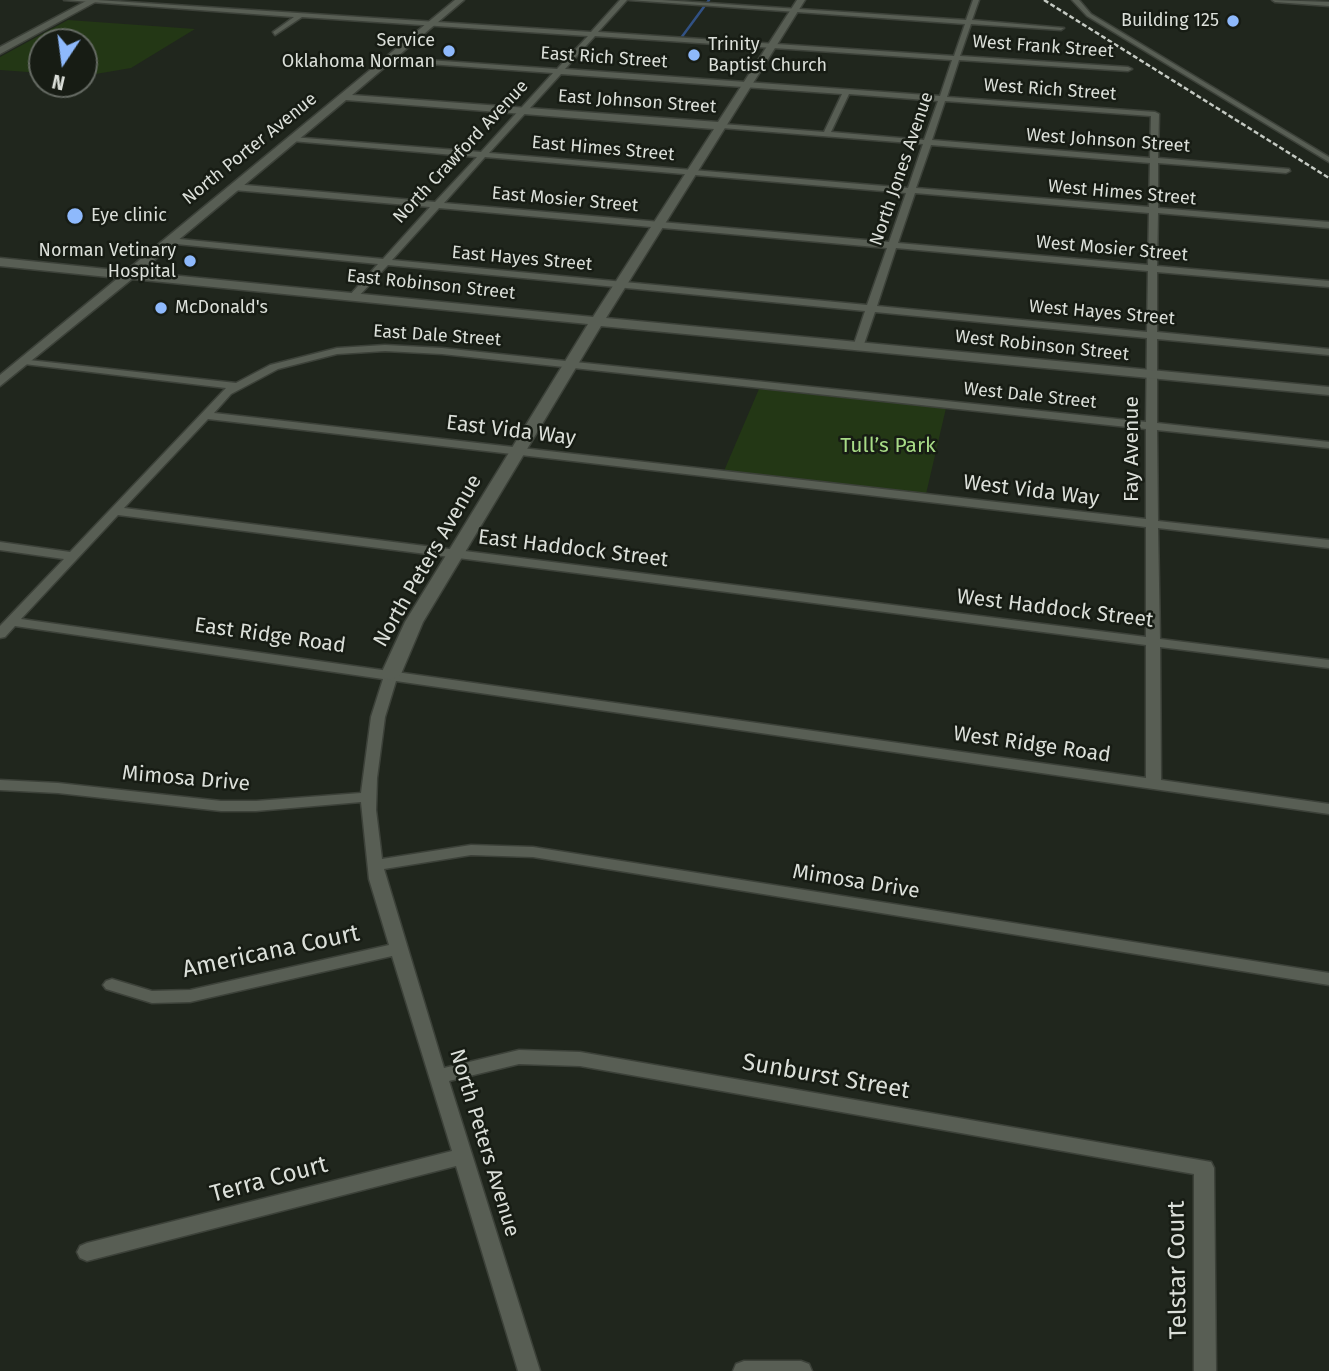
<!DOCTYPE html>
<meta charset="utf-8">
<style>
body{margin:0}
#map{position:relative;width:1329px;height:1371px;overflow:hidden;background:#20261d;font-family:"Fira Sans",sans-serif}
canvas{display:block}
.north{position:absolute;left:28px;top:28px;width:70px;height:70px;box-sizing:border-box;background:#171c14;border:2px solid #656a63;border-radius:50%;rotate:193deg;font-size:19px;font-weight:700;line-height:28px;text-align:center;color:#dbdfd9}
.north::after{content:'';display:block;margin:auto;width:24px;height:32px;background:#8eb9fc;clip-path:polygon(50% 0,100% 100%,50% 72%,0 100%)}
</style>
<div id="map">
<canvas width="1329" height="1371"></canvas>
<div class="north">N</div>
</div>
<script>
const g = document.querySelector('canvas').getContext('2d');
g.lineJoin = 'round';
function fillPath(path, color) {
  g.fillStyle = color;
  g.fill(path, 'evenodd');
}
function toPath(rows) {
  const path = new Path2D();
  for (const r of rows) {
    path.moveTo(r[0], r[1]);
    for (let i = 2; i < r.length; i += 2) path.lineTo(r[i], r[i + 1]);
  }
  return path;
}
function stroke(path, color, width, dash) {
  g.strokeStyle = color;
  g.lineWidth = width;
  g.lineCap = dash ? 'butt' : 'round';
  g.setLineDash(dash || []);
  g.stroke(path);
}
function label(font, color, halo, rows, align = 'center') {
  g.font = font + ' "Fira Sans",sans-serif';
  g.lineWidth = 5;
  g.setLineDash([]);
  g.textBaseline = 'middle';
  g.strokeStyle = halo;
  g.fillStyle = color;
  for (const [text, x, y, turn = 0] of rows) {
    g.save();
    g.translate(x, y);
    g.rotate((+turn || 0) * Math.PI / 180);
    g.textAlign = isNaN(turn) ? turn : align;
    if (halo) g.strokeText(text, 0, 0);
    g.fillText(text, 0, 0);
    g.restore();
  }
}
const green = toPath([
 [68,20,195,29,131,68,84,76,84,42,42,42,42,73,0,70,0,57],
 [759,389,946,408,926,494,724,471]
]);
const stream = toPath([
 [681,38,709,0]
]);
const street = toPath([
 [64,0,97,0,591,32,620,0,627,0,598,32,954,56,965,24,629,0,662,0,966,20,973,0,979,0,972,20,1064,28,1061,30,971,24,960,56,1128,67,1132,69,1128,71,959,60,947,97,1155,112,1159,114,1158,158,1289,169,1290,171,1286,173,1158,163,1158,208,1329,222,1329,228,1158,213,1157,266,1329,281,1329,287,1157,272,1157,332,1329,349,1329,355,1157,339,1157,423,1329,442,1329,448,1157,430,1158,521,1329,540,1329,548,1158,528,1160,639,1329,660,1329,668,1160,647,1161,780,1329,804,1329,814,396,681,385,717,377,778,376,810,382,859,471,845,533,847,1329,973,1329,985,533,857,471,855,384,869,444,1068,519,1050,580,1052,1211,1162,1214,1168,1216,1371,1194,1371,1194,1174,580,1066,519,1064,449,1081,540,1371,518,1371,456,1166,87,1261,80,1258,77,1252,80,1246,87,1243,452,1151,392,956,190,1002,152,1003,106,989,103,985,106,981,112,979,152,991,190,990,389,945,369,879,361,802,256,811,221,811,58,793,0,790,0,780,58,783,221,801,256,801,361,793,371,717,383,679,15,626,5,637,0,638,0,626,64,559,0,550,0,542,70,552,226,388,24,364,19,361,20,359,236,383,270,365,337,348,385,345,442,348,1146,422,1147,338,875,312,863,347,858,350,853,347,865,311,388,265,356,299,353,300,348,297,378,264,166,243,164,241,169,238,383,259,430,207,234,190,230,187,234,184,435,202,477,157,292,141,288,139,292,137,481,152,553,73,388,61,385,57,557,69,588,36,302,17,275,35,273,32,294,17,64,0],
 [595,36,952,60,940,96,565,69,595,36],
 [561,74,842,94,824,132,722,124,718,126,722,128,923,144,908,188,489,153,561,74],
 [849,94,938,101,924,140,831,132,849,94],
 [945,101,1151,116,1150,158,932,140,945,101],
 [931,145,1150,163,1149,207,916,188,931,145],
 [485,157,906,193,889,242,444,203,485,157],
 [915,193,1149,213,1148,265,898,243,915,193],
 [439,208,887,248,867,305,392,260,439,208],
 [896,248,1148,271,1147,332,877,306,896,248],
 [385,351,442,354,1146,429,1146,519,214,413,231,394,278,369,337,354,385,351],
 [208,419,1146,527,1146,637,124,508,208,419],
 [118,515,1146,645,1146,778,21,619,118,515],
 [1072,0,1079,0,1091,14,1329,157,1329,162,1087,16,1072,0],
 [1272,0,1329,2,1329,6,1275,2,1272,0],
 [744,1361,801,1361,809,1364,812,1371,733,1371,736,1364,744,1361]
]);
const secondary = toPath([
 [88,0,99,0,0,54,0,47,88,0],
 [455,0,464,0,352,95,718,122,797,0,805,0,606,318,1329,387,1329,395,601,326,423,622,401,674,391,680,384,678,381,674,405,622,588,324,132,279,0,386,0,375,118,278,0,266,0,258,126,271,455,0],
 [346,100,714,129,593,317,140,272,346,100]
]);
const rail = toPath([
 [1044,0,1329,178]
]);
const markers = [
 [1233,21,7,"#8eb9fc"],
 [449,51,7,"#8eb9fc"],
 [694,55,7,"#8eb9fc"],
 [75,216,9,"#8eb9fc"],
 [190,261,7,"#8eb9fc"],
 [161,308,7,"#8eb9fc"]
];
const farPoinames = [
 ["Building 125",1219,21],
 ["Service",435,41],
 ["Oklahoma Norman",435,62],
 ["Trinity",708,45,"left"],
 ["Baptist Church",708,66,"left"],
 ["Eye clinic",91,216,"left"],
 ["Norman Vetinary",176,251],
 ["Hospital",176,272],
 ["McDonald's",175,308,"left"]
];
const farStreetnames = [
 ["West Frank Street",1043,47,4],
 ["East Rich Street",604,58,4],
 ["West Rich Street",1050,90,4],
 ["East Johnson Street",637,102,4],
 ["West Johnson Street",1108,141,4],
 ["North Porter Avenue",250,149,-39],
 ["East Himes Street",603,149,5],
 ["North Crawford Avenue",461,152,-47],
 ["North Jones Avenue",902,169,-71],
 ["West Himes Street",1122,193,5],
 ["East Mosier Street",565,200,5],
 ["West Mosier Street",1112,249,5],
 ["East Hayes Street",522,259,5],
 ["East Robinson Street",431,285,6],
 ["West Hayes Street",1102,313,5],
 ["East Dale Street",437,336,4],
 ["West Robinson Street",1042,346,6],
 ["West Dale Street",1030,396,6]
];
const streetNames = [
 ["East Vida Way",511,431,7],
 ["Fay Avenue",1132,449,-90],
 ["West Vida Way",1031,491,7],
 ["East Haddock Street",573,549,7],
 ["North Peters Avenue",428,561,-60],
 ["West Haddock Street",1055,609,7],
 ["East Ridge Road",270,636,8],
 ["West Ridge Road",1032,745,8],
 ["Mimosa Drive",186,779,5],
 ["Mimosa Drive",856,882,9],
 ["North Peters Avenue",484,1143,73]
];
const parkNames = [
 ["Tull’s Park",888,446]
];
const nearStreetnames = [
 ["Americana Court",271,952,-12],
 ["Sunburst Street",826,1077,10],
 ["Terra Court",269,1180,-15],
 ["Telstar Court",1178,1270,-91]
];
fillPath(green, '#233715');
stroke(stream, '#315184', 2.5);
stroke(street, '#3c4139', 3);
stroke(secondary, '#3c4139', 3);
fillPath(street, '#585e54');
fillPath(secondary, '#585e54');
stroke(rail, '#c5cac3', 2.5, [5, 2.5]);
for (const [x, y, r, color] of markers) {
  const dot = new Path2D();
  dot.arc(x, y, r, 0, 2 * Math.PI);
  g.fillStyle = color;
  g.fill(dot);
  stroke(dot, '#171c14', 2.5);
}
label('18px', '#dbdfd9', '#171c14', farPoinames, 'right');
label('18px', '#dbdfd9', '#171c14', farStreetnames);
label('21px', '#dbdfd9', '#171c14', streetNames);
label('21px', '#a7da86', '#171c14', parkNames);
label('24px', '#dbdfd9', '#171c14', nearStreetnames);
</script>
